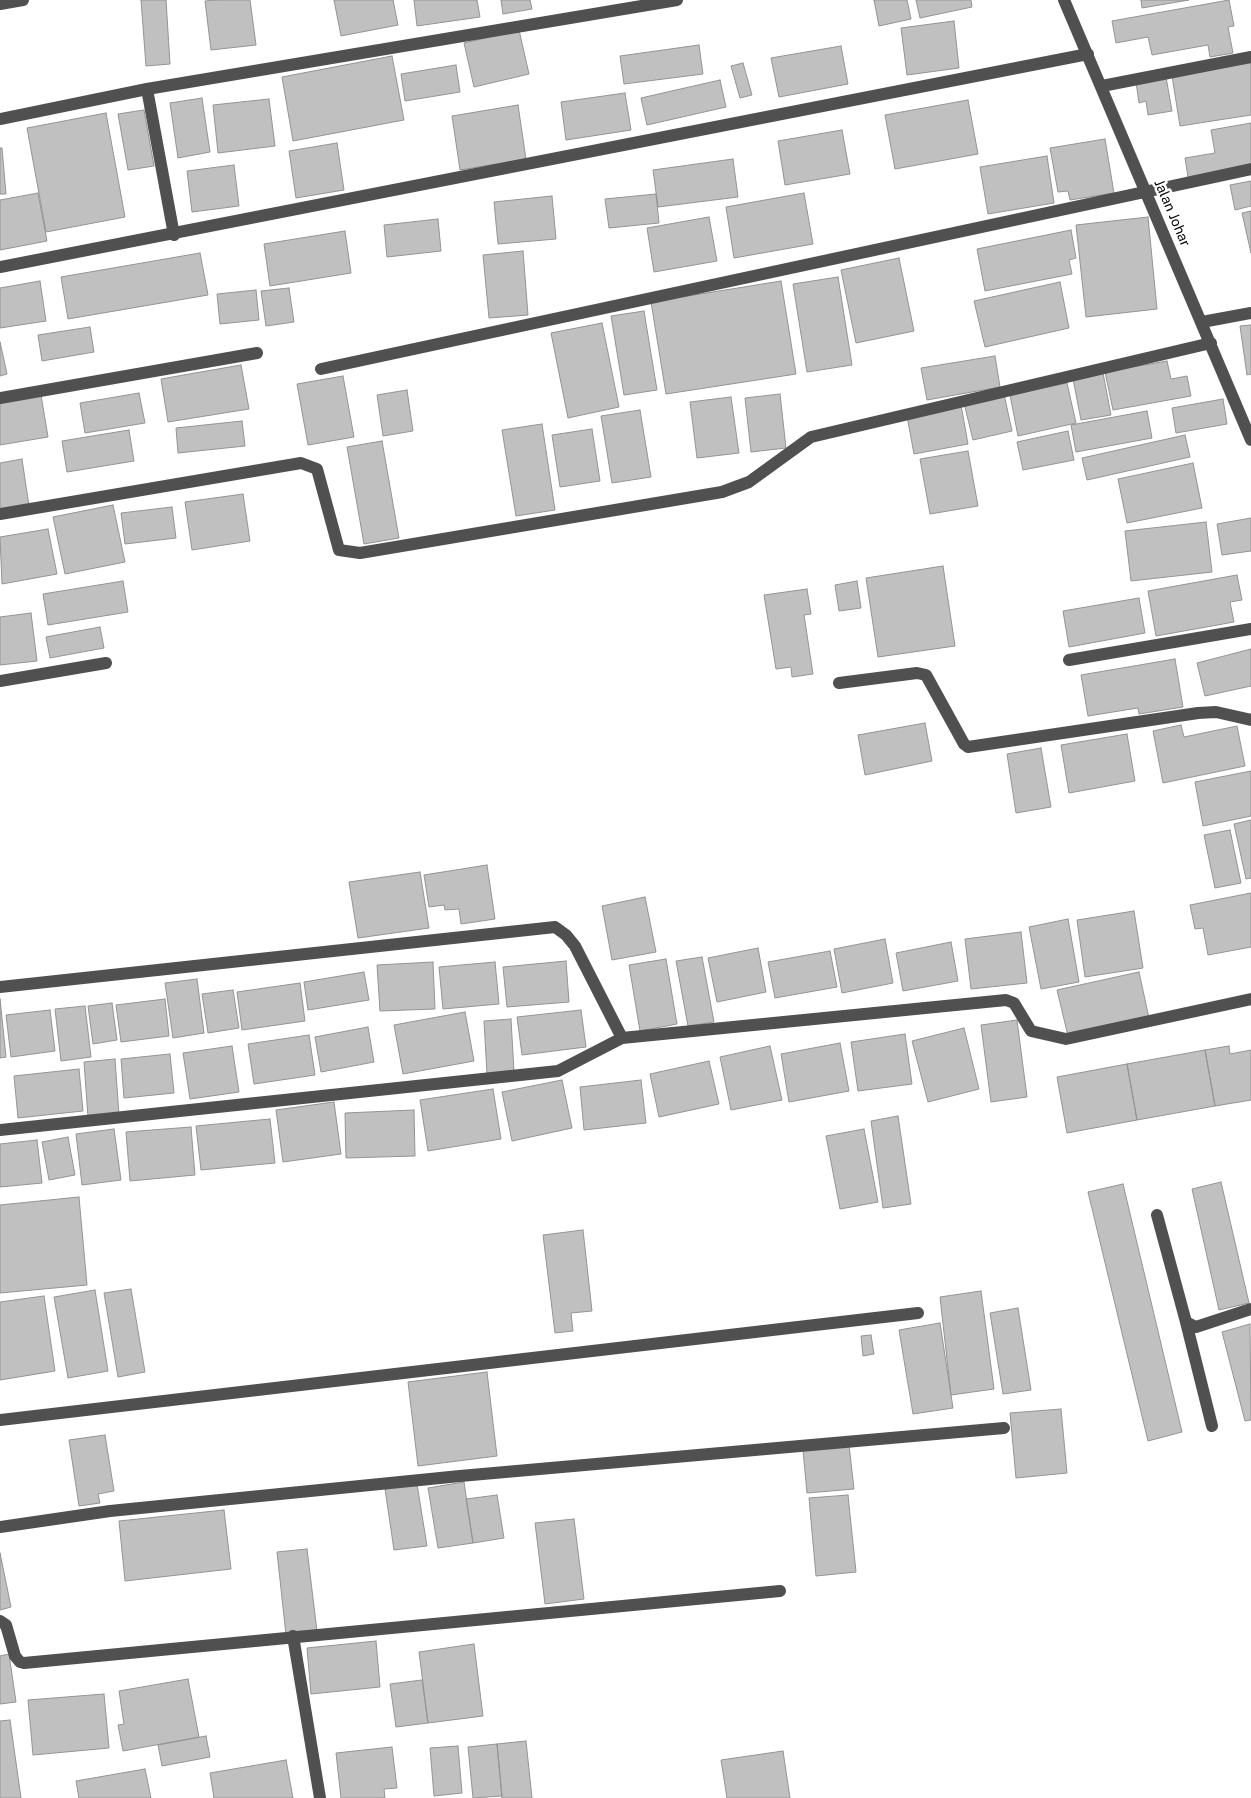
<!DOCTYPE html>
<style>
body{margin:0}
canvas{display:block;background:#fff}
</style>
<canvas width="1251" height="1798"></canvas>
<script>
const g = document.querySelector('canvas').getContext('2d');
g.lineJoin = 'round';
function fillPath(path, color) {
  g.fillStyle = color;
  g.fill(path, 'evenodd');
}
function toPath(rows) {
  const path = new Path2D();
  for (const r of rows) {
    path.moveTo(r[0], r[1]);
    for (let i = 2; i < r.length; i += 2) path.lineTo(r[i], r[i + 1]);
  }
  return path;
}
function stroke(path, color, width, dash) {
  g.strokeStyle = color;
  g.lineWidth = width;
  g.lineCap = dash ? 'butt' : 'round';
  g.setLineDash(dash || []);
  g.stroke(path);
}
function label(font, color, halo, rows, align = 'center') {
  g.font = font + ' "Public Sans",sans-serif';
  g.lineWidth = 5;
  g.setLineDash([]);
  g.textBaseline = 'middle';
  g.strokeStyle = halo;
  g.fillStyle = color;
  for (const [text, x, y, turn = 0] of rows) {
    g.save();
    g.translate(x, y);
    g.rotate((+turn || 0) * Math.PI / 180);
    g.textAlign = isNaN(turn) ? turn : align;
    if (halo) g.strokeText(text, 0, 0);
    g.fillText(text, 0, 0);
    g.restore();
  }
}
const building = toPath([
 [141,0,166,0,170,64,146,66,141,0],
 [216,0,250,0,256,45,211,50,205,1,216,0],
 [334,0,393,0,398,25,341,36,334,0],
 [414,0,477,0,480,17,417,26,414,0],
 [501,0,530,0,532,9,503,14,501,0],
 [874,0,907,0,911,19,879,26,874,0],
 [916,0,971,0,972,7,920,18,916,0],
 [1141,0,1189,0,1142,8,1141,0],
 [1229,0,1234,26,1228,27,1233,53,1210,57,1208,45,1152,55,1148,37,1116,43,1112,21,1229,0],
 [954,21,959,68,907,75,901,28,954,21],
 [519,30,529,74,474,87,464,43,519,30],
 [699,45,703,74,624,84,620,56,699,45],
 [841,46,848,84,779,97,771,58,841,46],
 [392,56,404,120,293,141,282,77,392,56],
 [743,63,752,95,740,98,731,66,743,63],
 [1251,63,1251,115,1180,126,1172,76,1251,63],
 [456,65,460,92,405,101,401,74,456,65],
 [1166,77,1172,111,1148,115,1146,101,1139,103,1136,82,1166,77],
 [720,80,726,107,647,125,641,98,720,80],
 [625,93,631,130,566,140,561,102,625,93],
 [202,98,210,152,178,158,170,103,202,98],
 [269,99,275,146,218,153,213,105,269,99],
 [968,100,978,154,895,169,885,115,968,100],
 [518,105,526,159,460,170,452,116,518,105],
 [144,110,154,166,128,170,118,114,144,110],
 [106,113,125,217,46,232,27,128,106,113],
 [1251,123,1251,166,1188,177,1185,158,1215,153,1211,130,1251,123],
 [842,130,850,174,785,185,778,141,842,130],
 [1105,139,1114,193,1070,200,1068,191,1058,192,1050,148,1105,139],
 [337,143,344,190,296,198,289,151,337,143],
 [0,148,2,148,6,194,0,194,0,148],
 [1047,156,1054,203,988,214,980,167,1047,156],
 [733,159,738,197,658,207,653,170,733,159],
 [234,165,239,206,192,212,187,171,234,165],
 [1251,181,1251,206,1235,210,1230,185,1251,181],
 [38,193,47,241,0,250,0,200,38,193],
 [804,193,813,244,734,258,726,207,804,193],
 [656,194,659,223,609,228,605,199,656,194],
 [552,196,556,239,498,244,494,202,552,196],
 [1251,211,1251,253,1242,213,1251,211],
 [709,217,717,261,654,272,647,228,709,217],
 [1148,217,1157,309,1086,317,1076,225,1148,217],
 [438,219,441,251,387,257,384,225,438,219],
 [1071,230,1076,258,1069,260,1072,274,985,291,977,249,1071,230],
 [345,231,351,273,270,286,264,244,345,231],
 [523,251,528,315,489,318,483,255,523,251],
 [200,253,208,295,68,319,61,277,200,253],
 [899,258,914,331,856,343,841,270,899,258],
 [838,277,852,365,807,372,793,284,838,277],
 [40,281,46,321,0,328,0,288,40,281],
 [781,281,796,374,666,394,651,302,781,281],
 [1060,282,1069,328,985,347,974,301,1060,282],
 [289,288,294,322,266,326,261,291,289,288],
 [256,290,259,320,220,324,217,294,256,290],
 [644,311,657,390,624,395,611,316,644,311],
 [602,323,619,407,568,418,551,333,602,323],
 [1251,325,1251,374,1247,375,1240,326,1251,325],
 [90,327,94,352,42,361,38,335,90,327],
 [0,342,7,374,0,376,0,342],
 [995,356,1000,387,927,400,921,368,995,356],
 [1167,361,1171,379,1187,376,1191,396,1113,410,1105,372,1167,361],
 [241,365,249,409,168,422,161,379,241,365],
 [1103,373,1111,415,1081,420,1073,379,1103,373],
 [343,376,354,437,308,445,297,384,343,376],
 [1067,383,1076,423,1018,436,1010,395,1067,383],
 [407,390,413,431,383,436,377,395,407,390],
 [139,393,145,423,85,433,80,403,139,393],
 [780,394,786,448,751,452,745,398,780,394],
 [1004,394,1012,431,973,440,964,403,1004,394],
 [41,395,48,437,0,445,0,401,41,395],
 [731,397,739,453,697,458,690,402,731,397],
 [1223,399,1227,424,1176,433,1172,408,1223,399],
 [961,405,968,444,914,454,907,416,961,405],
 [640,410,651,477,612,483,601,416,640,410],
 [1147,411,1152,438,1076,452,1071,425,1147,411],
 [242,421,245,446,178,453,176,428,242,421],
 [542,424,555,510,516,516,502,430,542,424],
 [592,429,600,481,560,487,552,435,592,429],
 [129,430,134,461,67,472,62,441,129,430],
 [1068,431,1074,460,1023,470,1017,442,1068,431],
 [1185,435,1190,457,1087,480,1082,458,1185,435],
 [382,441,399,538,364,544,347,447,382,441],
 [968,451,978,506,930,514,920,459,968,451],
 [22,459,29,506,0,510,0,463,22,459],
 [1193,463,1202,508,1127,523,1118,479,1193,463],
 [243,494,250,541,192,550,185,502,243,494],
 [113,505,125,562,65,574,53,517,113,505],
 [172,507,176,538,125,544,121,513,172,507],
 [1251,518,1251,551,1222,555,1217,524,1251,518],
 [1206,522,1212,572,1131,581,1125,531,1206,522],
 [48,529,57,574,2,584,0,537,48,529],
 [943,566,955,646,878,657,866,578,943,566],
 [1237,575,1242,600,1230,602,1234,622,1156,636,1148,591,1237,575],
 [123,581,128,612,48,625,43,594,123,581],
 [857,581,861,608,839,611,835,585,857,581],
 [807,589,811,614,804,615,813,674,792,677,791,667,776,669,764,595,807,589],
 [1139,598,1145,633,1069,647,1063,611,1139,598],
 [31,613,37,661,0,665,0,617,31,613],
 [100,627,104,648,50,658,46,637,100,627],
 [1251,649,1251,686,1205,696,1197,663,1251,649],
 [1175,659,1183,707,1139,714,1138,708,1088,716,1081,675,1175,659],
 [925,723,932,761,865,775,858,735,925,723],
 [1181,725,1184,737,1237,726,1245,766,1163,783,1153,731,1181,725],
 [1127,734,1135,781,1069,793,1061,745,1127,734],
 [1041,748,1051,807,1016,813,1007,754,1041,748],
 [1251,771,1251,816,1203,826,1195,782,1251,771],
 [1251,820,1251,878,1246,879,1234,824,1251,820],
 [1230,830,1241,883,1215,888,1204,835,1230,830],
 [487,865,495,919,461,924,459,909,445,910,444,905,429,907,424,875,487,865],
 [420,872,429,928,358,938,349,882,420,872],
 [1251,893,1251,947,1208,955,1203,928,1195,929,1190,905,1251,893],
 [645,897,656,952,612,960,602,906,645,897],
 [1134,911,1143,968,1085,977,1077,920,1134,911],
 [1068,919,1079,982,1041,989,1029,927,1068,919],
 [1021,932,1027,983,971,989,965,939,1021,932],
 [885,939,893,983,842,993,834,949,885,939],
 [951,942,958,981,903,991,896,953,951,942],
 [758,948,766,992,717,1002,708,958,758,948],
 [830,951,837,987,775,998,768,962,830,951],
 [702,957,714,1022,688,1026,676,961,702,957],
 [666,959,677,1024,640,1031,629,965,666,959],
 [566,961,569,1002,507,1007,503,967,566,961],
 [433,962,435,1009,380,1011,377,965,433,962],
 [495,962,499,1004,443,1009,439,967,495,962],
 [364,972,369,1000,308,1010,304,982,364,972],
 [1139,972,1149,1018,1068,1036,1057,990,1139,972],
 [197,979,204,1033,173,1038,165,983,197,979],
 [300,983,305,1021,242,1030,237,992,300,983],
 [233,990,239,1028,208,1033,202,994,233,990],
 [0,999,6,1057,0,1058,0,999],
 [165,999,169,1036,121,1042,116,1005,165,999],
 [112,1003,117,1040,93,1044,88,1006,112,1003],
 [85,1006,91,1057,61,1061,55,1009,85,1006],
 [50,1010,55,1051,11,1057,6,1015,50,1010],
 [581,1010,586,1047,522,1055,517,1017,581,1010],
 [465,1012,474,1061,403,1074,394,1025,465,1012],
 [511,1019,514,1072,487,1074,484,1021,511,1019],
 [1017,1020,1027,1097,991,1102,981,1025,1017,1020],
 [368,1027,374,1062,321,1072,315,1037,368,1027],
 [964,1028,979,1089,928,1102,912,1041,964,1028],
 [905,1034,912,1084,858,1091,851,1042,905,1034],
 [309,1035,315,1075,254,1084,248,1044,309,1035],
 [840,1043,849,1091,789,1102,781,1054,840,1043],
 [232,1046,239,1092,190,1099,183,1053,232,1046],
 [770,1046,782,1100,731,1110,720,1057,770,1046],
 [1229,1046,1230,1054,1251,1050,1251,1100,1215,1106,1205,1050,1229,1046],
 [1205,1050,1215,1106,1137,1120,1127,1064,1205,1050],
 [170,1054,174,1093,124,1098,121,1059,170,1054],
 [115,1059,119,1115,88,1117,84,1062,115,1059],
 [709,1061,719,1104,659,1117,650,1074,709,1061],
 [1127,1064,1137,1120,1067,1133,1057,1077,1127,1064],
 [79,1069,83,1111,18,1118,14,1076,79,1069],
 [562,1080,572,1128,512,1141,502,1092,562,1080],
 [641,1080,646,1123,584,1130,580,1087,641,1080],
 [493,1089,501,1139,428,1151,420,1100,493,1089],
 [334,1102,341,1154,283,1162,276,1110,334,1102],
 [414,1110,415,1156,346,1158,345,1113,414,1110],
 [898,1116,911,1204,883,1208,871,1121,898,1116],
 [270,1119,275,1163,201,1170,196,1126,270,1119],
 [191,1127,195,1175,130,1181,126,1132,191,1127],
 [114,1129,121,1180,82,1185,76,1134,114,1129],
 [864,1129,878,1202,840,1209,826,1136,864,1129],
 [68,1137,75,1175,49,1180,42,1142,68,1137],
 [37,1140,42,1183,0,1187,0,1144,37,1140],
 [1221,1182,1249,1303,1219,1310,1192,1189,1221,1182],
 [1123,1184,1182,1432,1148,1441,1088,1192,1123,1184],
 [79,1197,87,1285,0,1293,0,1205,79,1197],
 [583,1230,592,1311,571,1313,573,1331,555,1333,543,1235,583,1230],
 [131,1289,145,1372,118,1377,104,1293,131,1289],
 [95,1290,108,1371,68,1378,54,1297,95,1290],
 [981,1291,994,1389,951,1395,940,1297,981,1291],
 [44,1296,55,1371,0,1380,0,1302,44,1296],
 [1018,1308,1031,1390,1003,1394,990,1313,1018,1308],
 [940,1323,953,1408,913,1414,899,1330,940,1323],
 [1250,1324,1251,1420,1245,1421,1222,1332,1250,1324],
 [871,1335,874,1354,863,1356,861,1336,871,1335],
 [487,1372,497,1456,418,1466,408,1382,487,1372],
 [1061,1409,1067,1473,1016,1478,1010,1413,1061,1409],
 [105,1435,114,1491,98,1494,100,1503,79,1506,69,1440,105,1435],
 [849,1445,854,1489,807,1493,803,1450,849,1445],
 [464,1482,473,1543,438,1548,428,1488,464,1482],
 [417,1484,427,1546,394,1550,385,1489,417,1484],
 [497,1495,504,1538,473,1543,466,1499,497,1495],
 [848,1495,856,1572,816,1576,809,1498,848,1495],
 [224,1510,231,1569,125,1581,119,1521,224,1510],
 [574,1519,584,1599,545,1604,535,1523,574,1519],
 [307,1549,317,1631,286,1635,277,1552,307,1549],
 [0,1553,11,1607,0,1610,0,1553],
 [376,1641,380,1687,311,1694,307,1648,376,1641],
 [474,1644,483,1716,428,1723,419,1652,474,1644],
 [9,1654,16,1702,0,1704,0,1656,9,1654],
 [188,1679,199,1737,123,1751,118,1725,124,1724,119,1691,188,1679],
 [422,1680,428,1723,396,1727,390,1684,422,1680],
 [104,1694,109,1748,33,1755,28,1700,104,1694],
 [10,1720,21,1798,0,1798,0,1721,10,1720],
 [206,1736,210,1757,162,1766,158,1745,206,1736],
 [526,1741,532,1798,502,1798,497,1744,526,1741],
 [497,1744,502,1796,473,1798,468,1747,497,1744],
 [458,1746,462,1793,434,1796,430,1748,458,1746],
 [392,1747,397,1788,384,1789,385,1798,341,1798,336,1753,392,1747],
 [783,1751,790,1798,727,1798,721,1760,783,1751],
 [286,1760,293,1798,214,1798,210,1773,286,1760],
 [145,1769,151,1798,79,1798,76,1781,145,1769]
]);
const minor = toPath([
 [1064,0,1251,440],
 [0,4,23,0],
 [1102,86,1251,57],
 [147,89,174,235],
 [0,119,147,89,677,0],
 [0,267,1088,54],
 [1202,322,1251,313],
 [321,369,1251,169],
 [0,398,257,353],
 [0,514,301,463,317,469,339,550,360,553,722,492,749,482,811,437,1211,343],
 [1069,660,1251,629],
 [0,681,106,663],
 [839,683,917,673,926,675,964,744,968,747,1198,713,1216,712,1251,720],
 [0,987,555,927,566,935,575,946,622,1038],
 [0,1130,558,1071,622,1038,1006,1000,1014,1003,1031,1031,1066,1039,1251,999],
 [1157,1215,1186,1322,1196,1327,1251,1309],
 [1186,1322,1212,1426],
 [0,1420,918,1313],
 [0,1527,110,1511,460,1476,1004,1428],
 [0,1621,6,1625,15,1656,20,1662,24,1663,780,1591],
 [293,1636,320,1798]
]);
const streetNames = [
 ["Jalan Johar",1172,213,67]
];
fillPath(building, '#c0c0c0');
stroke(building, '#949494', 1);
stroke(minor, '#505050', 12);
label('14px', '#000', '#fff', streetNames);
</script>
